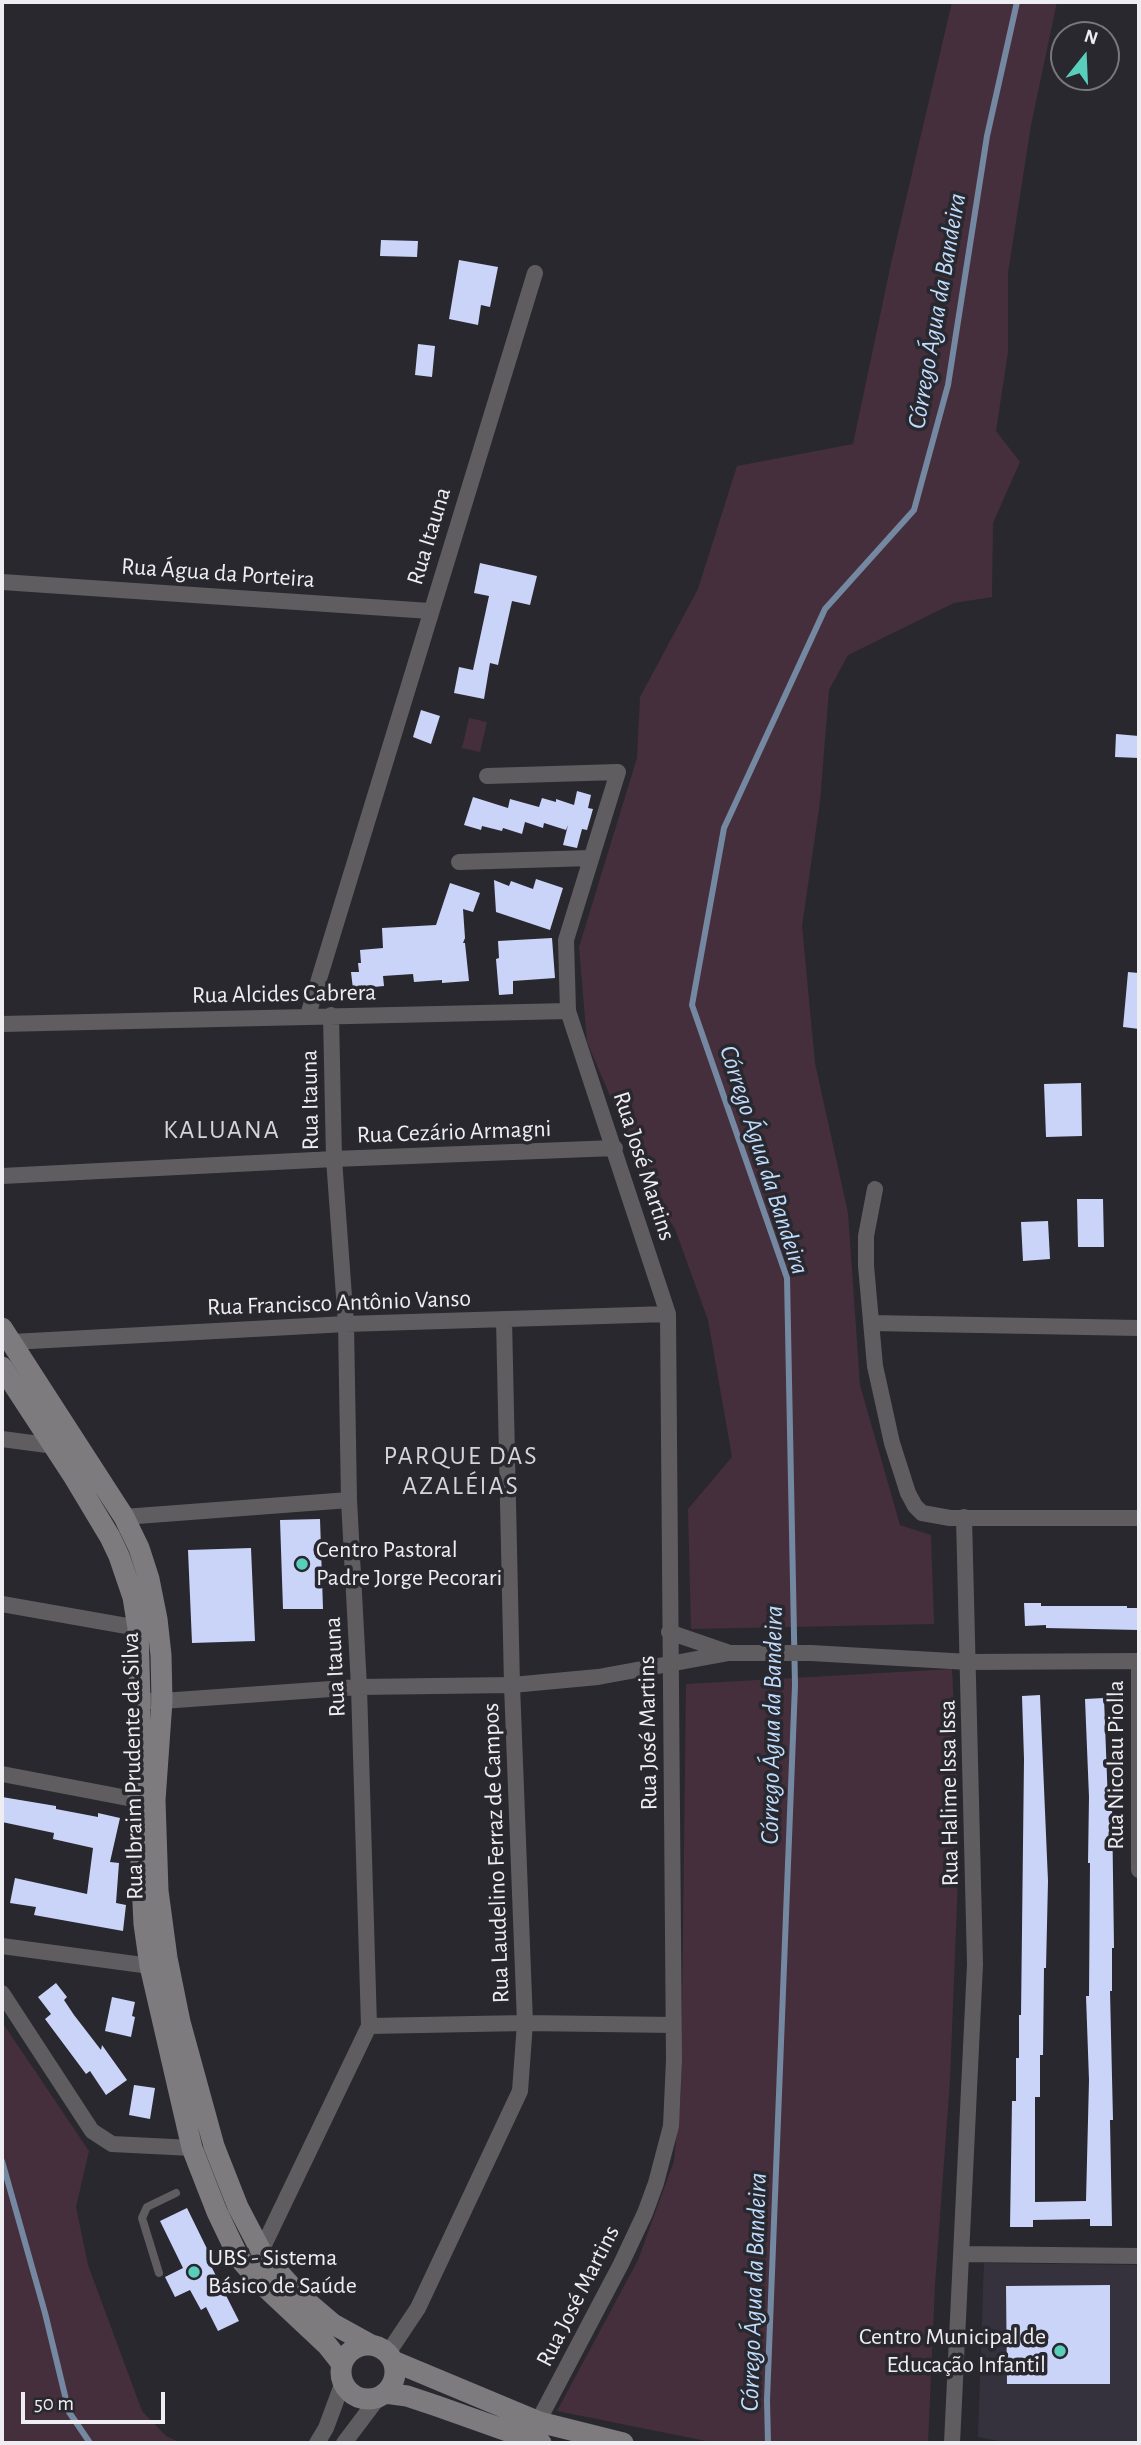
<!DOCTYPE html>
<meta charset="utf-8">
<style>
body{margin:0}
#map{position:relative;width:1141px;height:2445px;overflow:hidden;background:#29282e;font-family:"Alegreya Sans",sans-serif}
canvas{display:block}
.frame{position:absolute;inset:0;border:4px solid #eeedf1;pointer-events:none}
.north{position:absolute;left:1050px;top:21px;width:70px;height:70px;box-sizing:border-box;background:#29282e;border:2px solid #78777c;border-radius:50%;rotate:18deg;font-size:19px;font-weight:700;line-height:28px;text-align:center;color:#eeedf1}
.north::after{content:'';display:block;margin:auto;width:24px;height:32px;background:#5acebd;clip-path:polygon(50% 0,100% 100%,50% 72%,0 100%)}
.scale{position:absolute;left:21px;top:2392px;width:144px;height:32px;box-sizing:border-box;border:4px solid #eeedf1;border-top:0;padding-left:9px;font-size:21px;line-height:24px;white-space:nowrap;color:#eeedf1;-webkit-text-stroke:5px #29282e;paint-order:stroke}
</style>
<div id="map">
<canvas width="1141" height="2445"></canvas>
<div class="frame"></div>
<div class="north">N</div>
<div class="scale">50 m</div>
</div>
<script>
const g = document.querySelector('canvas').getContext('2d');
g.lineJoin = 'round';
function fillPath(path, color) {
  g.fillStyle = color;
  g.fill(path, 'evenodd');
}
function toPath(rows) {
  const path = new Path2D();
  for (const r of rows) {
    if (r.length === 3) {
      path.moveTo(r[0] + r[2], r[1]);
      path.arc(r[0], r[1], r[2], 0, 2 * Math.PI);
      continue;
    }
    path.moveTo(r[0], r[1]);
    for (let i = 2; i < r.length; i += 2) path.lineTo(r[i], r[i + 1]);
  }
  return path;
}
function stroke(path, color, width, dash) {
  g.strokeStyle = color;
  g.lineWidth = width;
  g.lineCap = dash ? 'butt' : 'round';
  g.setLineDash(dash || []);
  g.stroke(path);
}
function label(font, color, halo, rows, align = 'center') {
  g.font = font + ' "Alegreya Sans",sans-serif';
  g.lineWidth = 7;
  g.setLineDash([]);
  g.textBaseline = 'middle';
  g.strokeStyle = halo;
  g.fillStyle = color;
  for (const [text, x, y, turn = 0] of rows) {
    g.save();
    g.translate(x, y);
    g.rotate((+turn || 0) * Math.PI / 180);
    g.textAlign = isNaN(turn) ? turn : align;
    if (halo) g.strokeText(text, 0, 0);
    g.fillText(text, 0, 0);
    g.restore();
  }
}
const built = toPath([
 [984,2263,1139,2265,1139,2443,1009,2443,978,2437]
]);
const green = toPath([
 [952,2,1057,2,1031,125,1008,273,1008,352,996,431,1020,462,993,523,992,597,954,603,848,655,829,690,820,802,802,926,815,1063,848,1213,860,1385,900,1525,931,1535,934,1624,691,1629,688,1509,732,1457,708,1320,675,1229,648,1185,587,1042,579,947,637,758,640,697,698,589,737,466,853,444,892,259],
 [469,718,487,722,480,752,462,748],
 [952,1669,957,1774,958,1877,950,2080,935,2285,928,2443,716,2443,557,2411,638,2260,674,2161,681,2094,686,1684],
 [2,2022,89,2151,76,2207,88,2265,142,2411,166,2436,181,2443,2,2443]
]);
const stream = toPath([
 [2,2161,45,2313,69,2412,90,2443],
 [768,2443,767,2400,795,1685,787,1278,692,1005,724,828,825,609,914,510,948,385,987,136,1017,2]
]);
const building = toPath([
 [381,240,418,241,417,257,380,256],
 [459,260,498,267,490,307,481,305,478,325,449,319],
 [418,344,435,346,432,377,415,375],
 [480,563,537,576,530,605,512,601,498,665,490,663,484,699,454,693,459,667,473,670,489,596,474,593],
 [421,710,440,716,431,744,413,737],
 [1116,734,1139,736,1139,758,1115,757],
 [577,791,591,795,588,808,593,809,587,830,582,829,577,848,563,845,568,825,566,830,544,823,543,828,525,822,522,834,503,828,502,831,482,826,481,830,464,825,473,797,508,808,510,799,539,807,542,798,556,802,556,799,574,805],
 [536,879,563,888,550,930,496,912,494,880,509,886,511,881,533,889],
 [450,883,480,893,473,912,463,909,465,938,463,943,465,943,469,981,442,983,442,980,414,982,413,974,383,976,384,986,353,989,351,972,359,972,358,963,361,963,360,950,383,948,382,928,436,925],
 [552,938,555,978,513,981,513,994,499,995,496,959,499,958,498,941],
 [1128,972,1139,973,1139,1029,1123,1027],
 [1081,1083,1082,1136,1046,1137,1044,1084],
 [1077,1199,1103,1199,1104,1247,1078,1247],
 [1048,1221,1050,1259,1023,1261,1021,1222],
 [320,1519,323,1609,283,1609,280,1520],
 [251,1548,255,1641,192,1643,188,1550],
 [1024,1603,1041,1603,1041,1606,1127,1606,1127,1608,1139,1608,1139,1630,1046,1628,1046,1625,1025,1626],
 [1040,1695,1048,1881,1046,1968,1044,1968,1043,2055,1040,2055,1040,2097,1035,2097,1035,2202,1086,2201,1089,2080,1086,1996,1089,1996,1090,1863,1088,1863,1089,1797,1085,1699,1104,1698,1108,1804,1112,1804,1114,1948,1112,1948,1112,1991,1110,1991,1113,2120,1110,2120,1112,2226,1090,2226,1090,2219,1033,2220,1033,2227,1010,2227,1012,2101,1016,2101,1016,2058,1019,2058,1019,2015,1021,2015,1024,1759,1022,1696],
 [2,1797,56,1806,56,1809,98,1817,98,1813,120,1818,110,1862,119,1863,116,1903,126,1905,123,1931,34,1915,36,1907,10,1903,15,1878,87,1894,93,1848,53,1839,54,1833,2,1822],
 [56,1983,67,1997,64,2000,74,2015,101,2050,102,2045,127,2080,106,2095,90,2071,86,2074,45,2019,51,2014,38,1997],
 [112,1997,135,2002,132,2016,135,2017,131,2037,105,2031],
 [134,2085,155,2088,150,2119,129,2115],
 [187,2208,212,2259,210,2260,213,2265,211,2266,239,2321,218,2331,206,2307,201,2310,190,2290,175,2297,165,2277,183,2268,160,2221],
 [1110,2285,1110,2384,1007,2384,1006,2286]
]);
const lane = toPath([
 [159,2273,142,2218,147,2207,176,2193]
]);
const street = toPath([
 [2,582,430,611],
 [487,776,618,772,566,940,568,1011,668,1314,674,2060,671,2126,656,2183,645,2213,621,2264,533,2431],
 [459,862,591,858],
 [308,1015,535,273],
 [2,1024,568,1011],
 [2,1176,334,1159,615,1148],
 [875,1189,866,1236,866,1266,875,1366,892,1443,908,1493,915,1506,922,1513,950,1518,1139,1518],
 [871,1323,1139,1328],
 [12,1342,346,1324,668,1314],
 [2,1439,62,1447],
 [124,1517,349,1500],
 [2,1604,138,1628],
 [669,1632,727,1652],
 [1139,1661,1139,1870],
 [140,1701,162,1701,359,1687,512,1685,598,1677,729,1653,811,1653,969,1662,1139,1661],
 [2,1774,138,1800],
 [2,1946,150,1966],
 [2,1993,92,2131,112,2144,192,2148],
 [369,2026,525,2023,673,2025],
 [261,2251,369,2026,359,1687,349,1500,346,1324,334,1159,331,1015],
 [962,2254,1139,2256],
 [388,2353,418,2308,520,2091,525,2023,512,1685,504,1319],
 [317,2443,326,2428,343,2382],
 [344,2443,378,2398],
 [952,2443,975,1964,964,1517]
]);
const secondary = toPath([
 [2,1328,124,1517,139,1548,149,1579,157,1619,161,1655,162,1701,155,1800,158,1891,167,1958,180,2022,214,2146,238,2207,261,2251,272,2265,299,2295,333,2324,371,2345],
 [2,1367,74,1477,110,1537,119,1556,133,1597,138,1628,140,1701,138,1800,144,1924,150,1966,192,2148,217,2212,239,2258,262,2284,327,2345,342,2364],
 [368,2372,27],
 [393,2361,539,2422,623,2443],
 [385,2393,407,2396,437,2406,541,2443]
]);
const markers = [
 [302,1564,7,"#5acebd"],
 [194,2272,7,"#5acebd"],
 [1060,2351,7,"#5acebd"]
];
const streetNames = [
 ["Rua Itauna",429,536,-73],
 ["Rua Água da Porteira",218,573,4],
 ["Rua Alcides Cabrera",284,994,-1],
 ["Rua Itauna",310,1100,-91],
 ["Rua Cezário Armagni",454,1132,-2],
 ["Rua José Martins",644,1166,72],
 ["Rua Francisco Antônio Vanso",339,1303,-2],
 ["Rua Itauna",335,1667,-93],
 ["Rua José Martins",648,1733,-91],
 ["Rua Nicolau Piolla",1116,1765,-90],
 ["Rua Ibraim Prudente da Silva",133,1766,-91],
 ["Rua Halime Issa Issa",949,1793,-91],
 ["Rua Laudelino Ferraz de Campos",496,1853,-92],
 ["Rua José Martins",578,2296,-63]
];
const poiNames = [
 ["Centro Pastoral",316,1550],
 ["Padre Jorge Pecorari",316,1578],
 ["UBS - Sistema",208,2258],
 ["Básico de Saúde",208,2286],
 ["Centro Municipal de",1046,2337,"right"],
 ["Educação Infantil",1046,2365,"right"]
];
const waterNames = [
 ["Córrego Água da Bandeira",937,311,-80],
 ["Córrego Água da Bandeira",764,1160,72],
 ["Córrego Água da Bandeira",772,1725,-89],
 ["Córrego Água da Bandeira",754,2292,-88]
];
const neighbourhoodNames = [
 ["KALUANA",222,1130],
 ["PARQUE DAS",461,1456],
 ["AZALÉIAS",461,1486]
];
fillPath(built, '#35323d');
fillPath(green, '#462f3d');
stroke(stream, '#7489a1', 6);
fillPath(building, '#cad4f9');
stroke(lane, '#605d60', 8);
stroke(street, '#605d60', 16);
stroke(secondary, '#7e7b7f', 21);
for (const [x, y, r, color] of markers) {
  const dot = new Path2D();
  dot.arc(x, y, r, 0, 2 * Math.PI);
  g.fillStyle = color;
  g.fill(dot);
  stroke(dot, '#29282e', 2.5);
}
label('24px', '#eeedf1', '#29282e', streetNames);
label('24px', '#eeedf1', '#29282e', poiNames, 'left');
label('italic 26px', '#bedcfe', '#29282e', waterNames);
g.letterSpacing = '2px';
label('26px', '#d5d3db', '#29282e', neighbourhoodNames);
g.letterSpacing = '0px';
</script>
